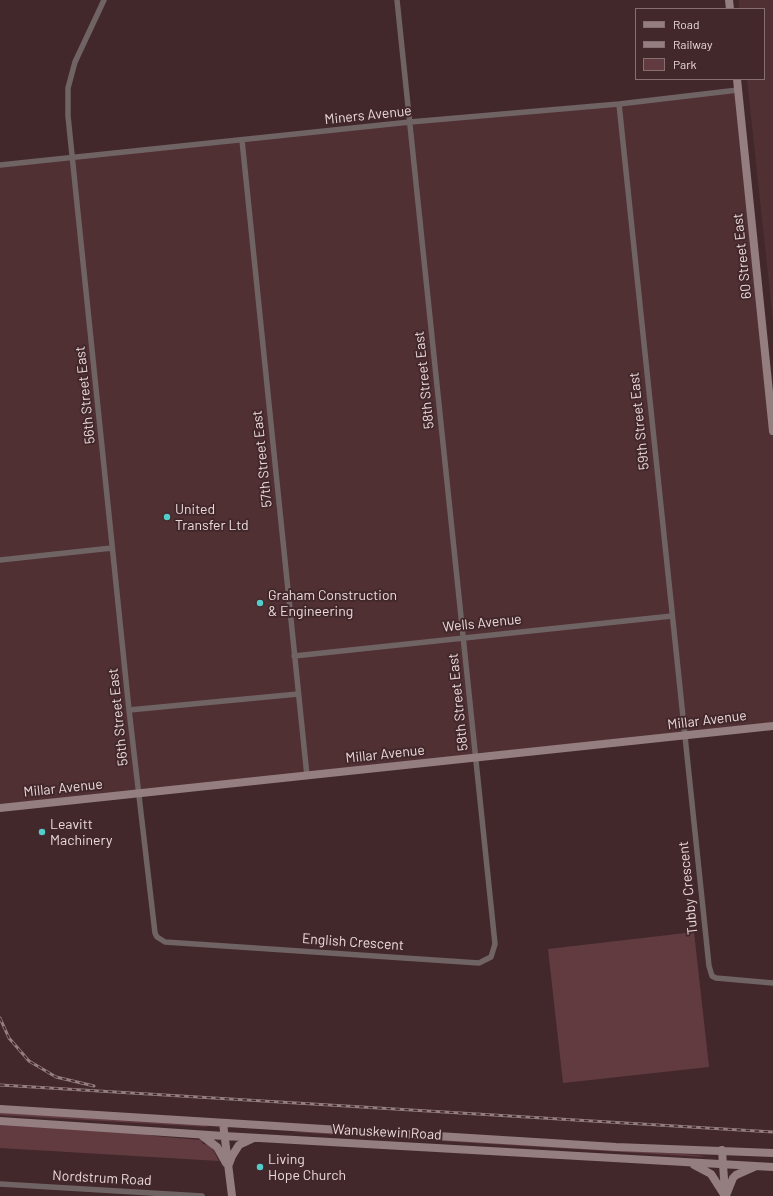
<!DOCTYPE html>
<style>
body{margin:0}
#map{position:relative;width:773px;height:1196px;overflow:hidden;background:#42282b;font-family:Barlow,sans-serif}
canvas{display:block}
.legend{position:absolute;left:635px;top:8px;width:130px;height:72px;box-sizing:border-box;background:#42282b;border:1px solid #866f71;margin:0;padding:5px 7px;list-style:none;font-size:12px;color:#ebd9db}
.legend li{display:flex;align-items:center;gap:8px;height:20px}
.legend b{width:20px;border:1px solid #866f71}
</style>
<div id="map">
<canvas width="773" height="1196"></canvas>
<ul class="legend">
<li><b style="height:5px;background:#947e80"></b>Road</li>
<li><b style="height:5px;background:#947e81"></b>Railway</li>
<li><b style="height:11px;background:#623b40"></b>Park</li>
</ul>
</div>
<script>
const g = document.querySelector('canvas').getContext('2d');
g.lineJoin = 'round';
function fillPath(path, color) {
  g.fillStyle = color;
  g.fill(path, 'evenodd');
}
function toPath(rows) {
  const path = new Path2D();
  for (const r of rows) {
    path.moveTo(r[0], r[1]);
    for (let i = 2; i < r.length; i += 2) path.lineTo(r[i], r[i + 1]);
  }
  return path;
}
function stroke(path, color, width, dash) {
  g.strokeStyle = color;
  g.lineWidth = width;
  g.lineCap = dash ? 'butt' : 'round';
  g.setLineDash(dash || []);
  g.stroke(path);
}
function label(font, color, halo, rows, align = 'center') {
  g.font = font + ' Barlow,sans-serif';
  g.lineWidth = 4;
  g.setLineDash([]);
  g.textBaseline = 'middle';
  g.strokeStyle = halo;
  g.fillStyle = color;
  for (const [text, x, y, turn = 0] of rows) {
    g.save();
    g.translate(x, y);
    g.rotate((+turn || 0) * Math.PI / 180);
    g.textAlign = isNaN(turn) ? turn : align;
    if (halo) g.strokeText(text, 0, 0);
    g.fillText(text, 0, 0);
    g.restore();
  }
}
const built = toPath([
 [739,0,773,0,773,321,747,79,764,79,764,9,739,9],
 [738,90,773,431,773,726,0,808,0,165]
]);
const green = toPath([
 [694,932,709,1067,563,1083,548,949],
 [0,1112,204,1125,208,1127,0,1115],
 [0,1124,141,1133,154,1136,201,1140,203,1144,209,1145,212,1148,219,1161,0,1148],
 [316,1131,698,1155,705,1157,292,1132]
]);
const street = toPath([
 [104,0,75,62,68,88,68,116,129,710,155,933,157,937,165,942,479,963,491,957,495,944,397,0],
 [619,104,709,966,712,976,716,978,773,983],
 [242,140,307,776],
 [0,165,410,122,619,104,738,90],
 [0,560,112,548],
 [294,656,672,616],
 [129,710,298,694],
 [0,1184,202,1196]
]);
const secondary = toPath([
 [729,0,730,9],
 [737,79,773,431],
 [0,808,773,726],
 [0,1109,616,1147,773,1153],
 [0,1121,224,1136,773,1167],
 [223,1123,232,1196],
 [201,1135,217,1147,226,1163],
 [722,1150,725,1193],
 [229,1164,232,1156,239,1145,254,1138],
 [694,1165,711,1174,725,1196],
 [727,1193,733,1178,736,1175,754,1167]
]);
const rail = toPath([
 [0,1018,9,1038,29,1061,56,1077,94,1086],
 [0,1085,773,1132]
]);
const markers = [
 [167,517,4,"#53cdc9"],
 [260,603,4,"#53cdc9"],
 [42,832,4,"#53cdc9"],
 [260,1167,4,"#53cdc9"]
];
const streetNames = [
 ["Miners Avenue",368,115,-6],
 ["60 Street East",742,256,-96],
 ["58th Street East",424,380,-96],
 ["56th Street East",85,395,-96],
 ["59th Street East",639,421,-96],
 ["57th Street East",262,459,-96],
 ["Wells Avenue",482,623,-6],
 ["58th Street East",458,702,-96],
 ["56th Street East",118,717,-96],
 ["Millar Avenue",707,720,-7],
 ["Millar Avenue",385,754,-6],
 ["Millar Avenue",63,788,-6],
 ["Tubby Crescent",688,888,-96],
 ["English Crescent",353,942,4],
 ["Wanuskewin Road",387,1132,3],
 ["Nordstrum Road",102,1178,3]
];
const poiNames = [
 ["United",175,509],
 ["Transfer Ltd",175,525],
 ["Graham Construction",268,595],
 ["& Engineering",268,611],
 ["Leavitt",50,824],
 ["Machinery",50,840],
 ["Living",268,1159],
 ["Hope Church",268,1175]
];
fillPath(built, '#513034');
fillPath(green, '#623b40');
stroke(street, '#706364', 5.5);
stroke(secondary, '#947e80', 8);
stroke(rail, '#947e81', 3);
stroke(rail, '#42282b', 1.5, [4.5]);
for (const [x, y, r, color] of markers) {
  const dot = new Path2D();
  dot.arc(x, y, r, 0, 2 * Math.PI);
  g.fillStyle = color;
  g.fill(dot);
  stroke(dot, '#42282b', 1.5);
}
label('14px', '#ebd9db', '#42282b', streetNames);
label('14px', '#ebd9db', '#42282b', poiNames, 'left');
</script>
